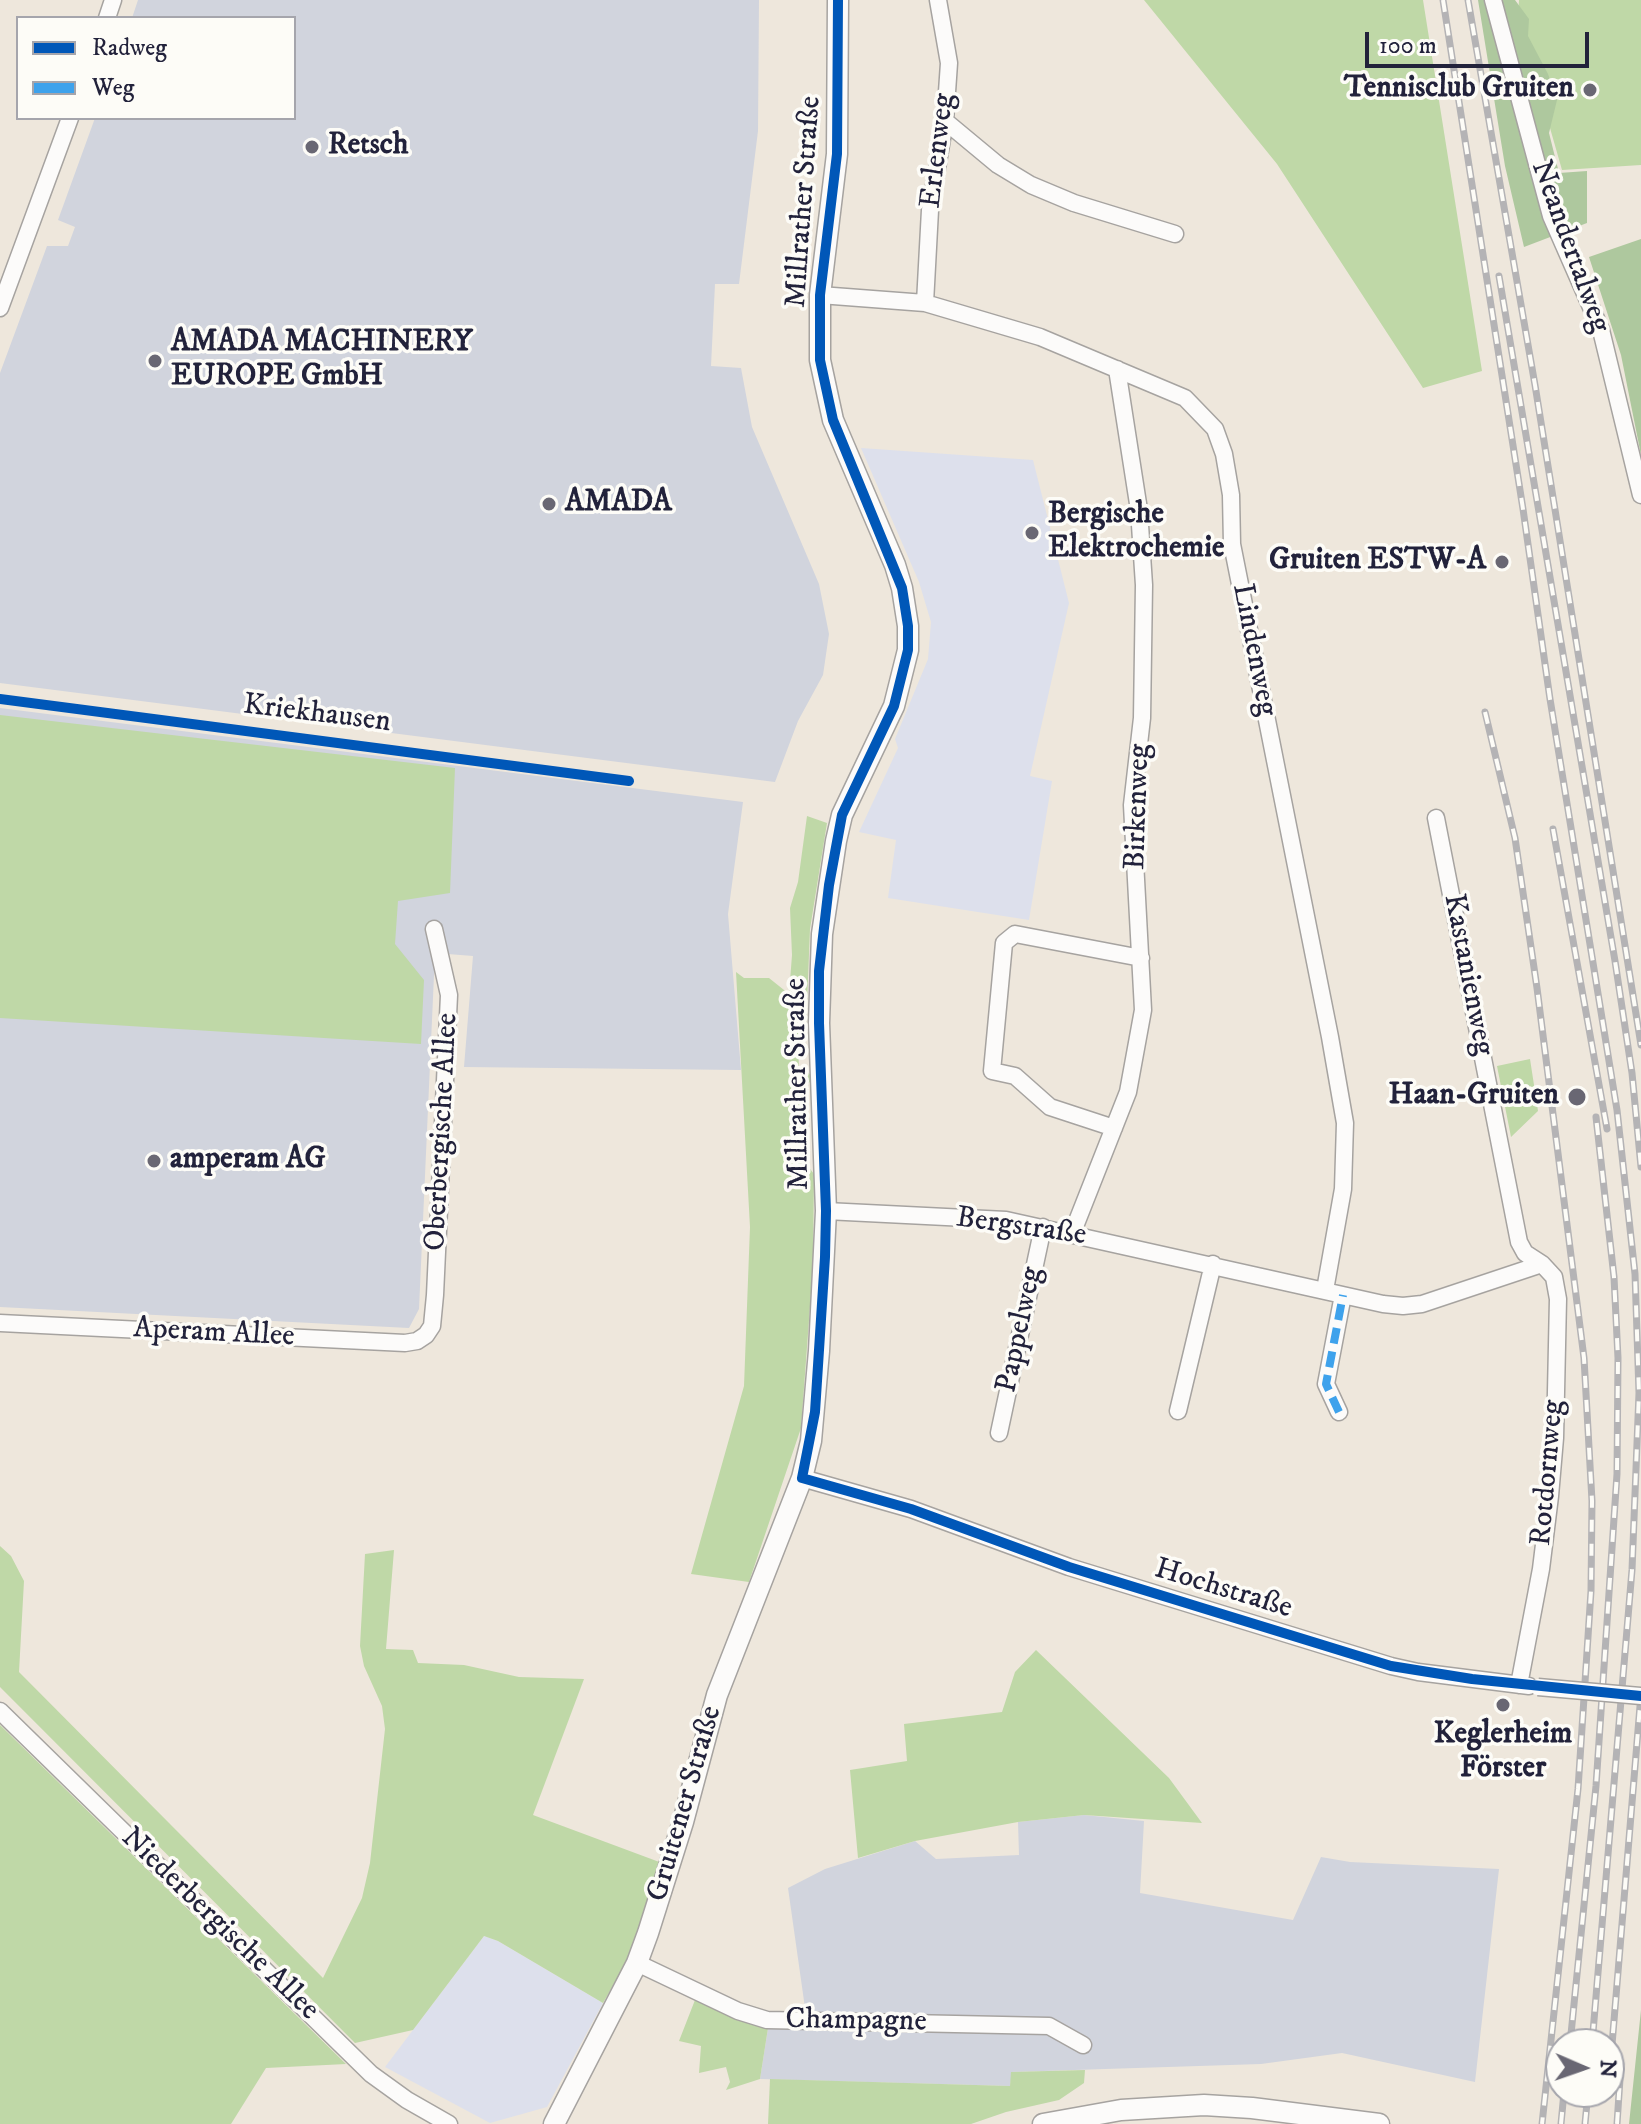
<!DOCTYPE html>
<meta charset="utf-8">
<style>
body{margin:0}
#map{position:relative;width:1641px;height:2124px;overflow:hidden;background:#eee7dc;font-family:"IM FELL DW Pica",serif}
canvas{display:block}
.legend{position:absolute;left:16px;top:16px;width:280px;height:104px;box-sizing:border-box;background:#fdfcf7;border:2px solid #a5a5ac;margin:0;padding:10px 14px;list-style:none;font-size:24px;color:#22223b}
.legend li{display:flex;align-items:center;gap:16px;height:40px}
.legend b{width:40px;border:2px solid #a5a5ac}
.north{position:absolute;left:1545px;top:2028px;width:80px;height:80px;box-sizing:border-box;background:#fdfcf7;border:2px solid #a5a5ac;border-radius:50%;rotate:92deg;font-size:22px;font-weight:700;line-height:32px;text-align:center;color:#22223b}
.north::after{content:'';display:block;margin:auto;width:28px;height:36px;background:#696773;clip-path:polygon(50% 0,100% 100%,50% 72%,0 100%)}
.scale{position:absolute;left:1365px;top:32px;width:224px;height:36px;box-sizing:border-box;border:4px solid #22223b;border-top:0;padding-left:10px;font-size:24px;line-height:28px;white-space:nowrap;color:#22223b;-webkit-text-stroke:6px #fdfcf7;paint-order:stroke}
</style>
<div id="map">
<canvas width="1641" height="2124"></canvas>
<ul class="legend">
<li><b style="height:10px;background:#0057b8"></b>Radweg</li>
<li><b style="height:10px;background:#3ea2ec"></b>Weg</li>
</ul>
<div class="north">N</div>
<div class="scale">100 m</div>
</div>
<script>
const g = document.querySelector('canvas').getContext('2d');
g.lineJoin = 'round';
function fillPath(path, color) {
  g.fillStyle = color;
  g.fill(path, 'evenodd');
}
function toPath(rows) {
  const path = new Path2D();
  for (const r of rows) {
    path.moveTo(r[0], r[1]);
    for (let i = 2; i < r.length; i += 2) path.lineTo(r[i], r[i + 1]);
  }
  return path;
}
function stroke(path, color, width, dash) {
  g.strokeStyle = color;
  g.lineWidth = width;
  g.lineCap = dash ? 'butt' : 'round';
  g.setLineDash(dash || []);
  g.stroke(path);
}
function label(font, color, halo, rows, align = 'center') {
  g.font = font + ' "IM FELL DW Pica",serif';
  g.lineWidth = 7;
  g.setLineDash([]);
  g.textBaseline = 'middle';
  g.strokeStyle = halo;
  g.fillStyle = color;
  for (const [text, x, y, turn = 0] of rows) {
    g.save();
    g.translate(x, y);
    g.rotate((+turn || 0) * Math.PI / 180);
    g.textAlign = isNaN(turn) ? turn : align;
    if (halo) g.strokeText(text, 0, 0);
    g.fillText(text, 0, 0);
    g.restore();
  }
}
const built = toPath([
 [861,448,1033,460,1069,603,1030,776,1052,781,1029,920,888,898,896,840,859,832,898,748,895,739,928,659,931,622,919,582],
 [484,1936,498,1941,603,2003,547,2107,490,2123,385,2067]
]);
const industrial = toPath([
 [138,0,759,0,758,131,739,284,715,284,711,366,741,368,752,427,819,584,829,634,823,675,798,721,775,782,0,683,0,373,47,246,68,246,75,227,58,220,95,118,294,118,294,18,132,18],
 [0,708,743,802,728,914,741,1070,464,1067,473,956,435,953,419,1309,409,1328,0,1307],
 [1084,1815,1144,1821,1140,1893,1293,1920,1321,1857,1350,1862,1499,1869,1475,2082,1342,2053,1261,2064,1012,2072,1010,2086,760,2079,768,2028,795,2028,805,2008,788,1888,825,1869,915,1841,936,1859,1019,1855,1018,1822]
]);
const green = toPath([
 [1144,0,1423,0,1482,371,1423,388,1277,164],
 [1519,0,1641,0,1641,165,1562,170,1518,16],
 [0,715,455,768,450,893,398,901,395,944,424,980,421,1044,0,1018],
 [807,816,827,823,810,929,806,1030,798,1039,799,1069,810,1074,810,1082,801,1088,804,1161,814,1174,813,1266,801,1428,749,1582,691,1574,744,1386,750,1227,736,972,744,978,769,978,789,994,792,955,790,908,798,882],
 [1530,1059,1538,1111,1511,1137,1497,1066],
 [0,1546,11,1556,24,1581,19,1672,323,1978,362,1898,370,1863,385,1729,382,1706,364,1666,360,1646,365,1554,394,1550,386,1649,413,1650,418,1663,464,1665,519,1677,584,1679,533,1815,662,1863,628,1960,603,2003,498,1941,484,1936,413,2030,355,2043,0,1687],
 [1036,1650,1169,1778,1202,1823,1084,1815,1018,1822,915,1841,858,1858,850,1770,907,1761,904,1724,1002,1712,1015,1672],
 [0,1725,346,2064,266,2068,231,2124,0,2124],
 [695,2000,737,2020,768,2028,760,2079,726,2090,730,2082,726,2067,699,2073,701,2046,679,2041],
 [1085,2070,1084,2083,1059,2100,1006,2112,971,2124,768,2124,770,2079,1010,2086,1011,2072]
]);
const forest = toPath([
 [1478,0,1515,0,1529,19,1528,36,1548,74,1557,100,1549,133,1559,173,1587,171,1587,223,1524,247,1505,166],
 [1641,239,1641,455,1621,355,1589,257],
 [1641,2010,1641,2124,1629,2124]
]);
const minor = toPath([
 [1493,0,1551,216,1601,330,1641,495],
 [107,18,113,0],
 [945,121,998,165,1031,185,1074,203,1175,234],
 [820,295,925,303,1040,337,1185,398,1215,429,1224,454,1231,495,1232,544,1330,1037,1345,1123,1343,1189,1325,1290],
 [925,303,930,210,945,121,949,63,938,0],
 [0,308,70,118],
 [1436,818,1519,1242,1525,1253,1542,1264,1554,1277,1558,1299,1555,1438,1550,1496,1541,1569,1519,1685],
 [1114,1128,1050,1107,1015,1076,992,1071,1004,943,1015,934,1141,958],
 [826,1211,1006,1220,1383,1304,1403,1306,1422,1304,1542,1264],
 [1072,1234,1128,1092,1143,1010,1132,805,1142,718,1144,585,1139,510,1117,369],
 [0,1323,405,1343,417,1341,426,1335,432,1326,435,1295,449,995,434,929],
 [1178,1411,1213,1264],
 [1339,1412,1326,1384,1343,1295],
 [999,1433,1043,1227],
 [802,1478,911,1509,1069,1567,1391,1666,1418,1672,1529,1686],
 [0,1711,371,2074,407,2100,449,2124],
 [637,1963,738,2011,767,2020,1049,2026,1083,2045]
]);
const major = toPath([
 [554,2124,637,1963,648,1933,683,1822,717,1695,802,1478,811,1441,819,1351,826,1211,819,1023,822,934,836,841,842,815,894,706,908,650,908,626,902,588,895,565,833,420,820,360,820,295,837,154,838,0],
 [1043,2124,1121,2110,1204,2105,1252,2108,1379,2124]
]);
const rail = toPath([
 [1443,0,1523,509,1550,699,1617,1110,1635,1274,1639,1393,1632,1570,1592,2044],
 [1468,0,1535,385,1641,1045],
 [1499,276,1615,961,1632,1073,1641,1167],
 [1485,712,1515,838,1537,988,1584,1358,1592,1501,1591,1591,1578,1789,1542,2124],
 [1553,829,1607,1129],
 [1570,2044,1596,1786,1617,1474,1618,1358,1614,1277,1596,1117],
 [1609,2081,1641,1694],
 [1561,2124,1564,2092],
 [1585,2124,1588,2092],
 [1617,2124,1621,2064]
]);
const minorBridge = toPath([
 [1538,1687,1641,1696]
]);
const quiet = toPath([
 [1339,1412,1326,1384,1343,1295]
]);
const cycleway = toPath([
 [838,0,837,154,820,295,820,360,833,420,902,588,908,626,908,650,894,706,842,815,829,885,819,971,819,1023,826,1211,825,1257,815,1412,802,1478,911,1509,1069,1567,1391,1666,1472,1679,1641,1696],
 [0,699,629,781]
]);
const markers = [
 [1590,90,8,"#696773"],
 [312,147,8,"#696773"],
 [155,361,8,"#696773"],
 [549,504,8,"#696773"],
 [1032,533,8,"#696773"],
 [1502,562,8,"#696773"],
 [1577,1097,10,"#696773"],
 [154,1161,8,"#696773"],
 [1503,1705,8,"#696773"]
];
const poiNames = [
 ["Tennisclub Gruiten",1574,90,"right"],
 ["Retsch",328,147],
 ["AMADA MACHINERY",171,344],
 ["EUROPE GmbH",171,378],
 ["AMADA",565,504],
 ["Bergische",1048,516],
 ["Elektrochemie",1048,550],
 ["Gruiten ESTW-A",1486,562,"right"],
 ["Haan-Gruiten",1559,1097,"right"],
 ["amperam AG",170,1161],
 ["Keglerheim",1503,1736,"center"],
 ["Förster",1503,1770,"center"]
];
const streetNames = [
 ["Erlenweg",939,151,-83],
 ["Millrather Straße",805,202,-86],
 ["Neandertalweg",1569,247,70],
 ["Lindenweg",1253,650,79],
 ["Kriekhausen",317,715,7],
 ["Birkenweg",1139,807,-88],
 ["Kastanienweg",1467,975,79],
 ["Millrather Straße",799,1084,-91],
 ["Oberbergische Allee",443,1132,-87],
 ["Bergstraße",1021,1228,8],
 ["Pappelweg",1021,1330,-78],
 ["Aperam Allee",214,1334,3],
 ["Rotdornweg",1549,1473,-85],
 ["Hochstraße",1223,1590,17],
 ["Gruitener Straße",686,1804,-74],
 ["Niederbergische Allee",219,1925,44],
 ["Champagne",856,2022,1]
];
fillPath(built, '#dde0ec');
fillPath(industrial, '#d1d4dd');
fillPath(green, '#bfd8a7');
fillPath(forest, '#aec89e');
stroke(minor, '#a6a3a0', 19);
stroke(major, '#a6a3a0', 23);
stroke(minor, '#fcfbfa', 16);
stroke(major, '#fcfbfa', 20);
stroke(rail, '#b4b3b5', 7);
stroke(rail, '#fdfcf7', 4, [12]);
stroke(minorBridge, '#a6a3a0', 19, []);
stroke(minorBridge, '#fcfbfa', 16);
stroke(quiet, '#3ea2ec', 8, [16, 8]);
stroke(cycleway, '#0057b8', 10);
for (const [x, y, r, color] of markers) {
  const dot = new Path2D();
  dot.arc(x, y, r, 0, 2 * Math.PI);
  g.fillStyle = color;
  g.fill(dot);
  stroke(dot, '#fdfcf7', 3);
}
label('bold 30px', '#22223b', '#fdfcf7', poiNames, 'left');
label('30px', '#22223b', '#fdfcf7', streetNames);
</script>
